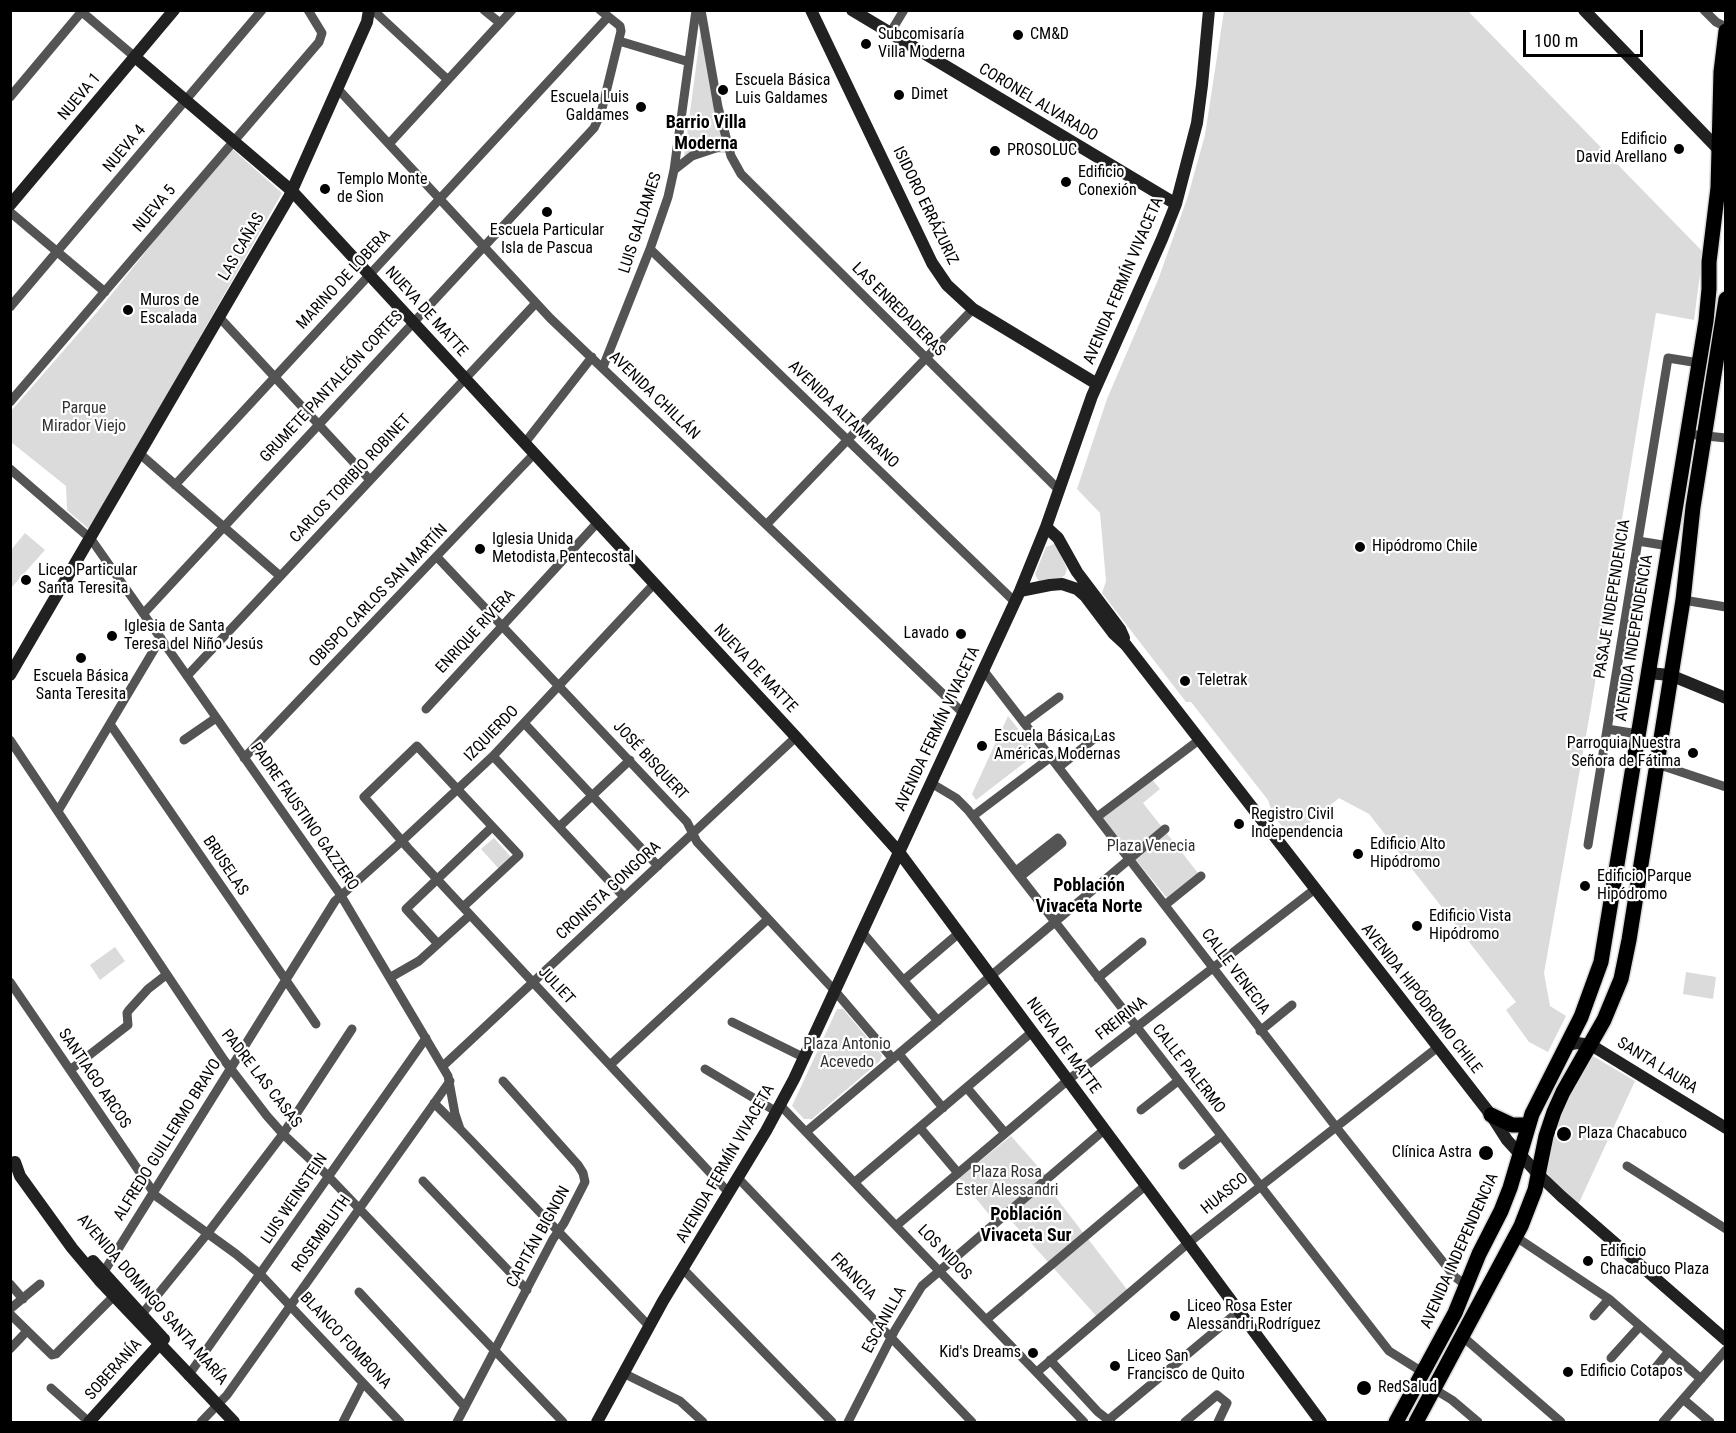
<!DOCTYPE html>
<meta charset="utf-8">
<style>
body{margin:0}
#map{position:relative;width:1736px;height:1433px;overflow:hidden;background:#fff;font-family:"Roboto Condensed",sans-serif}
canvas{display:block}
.frame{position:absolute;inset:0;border:12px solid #000;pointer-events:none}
.scale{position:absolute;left:1523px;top:30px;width:120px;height:27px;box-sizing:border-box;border:3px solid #000;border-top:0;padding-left:8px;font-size:18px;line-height:21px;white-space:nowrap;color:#000;-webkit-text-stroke:4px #fff;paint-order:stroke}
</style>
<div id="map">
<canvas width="1736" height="1433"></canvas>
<div class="frame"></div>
<div class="scale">100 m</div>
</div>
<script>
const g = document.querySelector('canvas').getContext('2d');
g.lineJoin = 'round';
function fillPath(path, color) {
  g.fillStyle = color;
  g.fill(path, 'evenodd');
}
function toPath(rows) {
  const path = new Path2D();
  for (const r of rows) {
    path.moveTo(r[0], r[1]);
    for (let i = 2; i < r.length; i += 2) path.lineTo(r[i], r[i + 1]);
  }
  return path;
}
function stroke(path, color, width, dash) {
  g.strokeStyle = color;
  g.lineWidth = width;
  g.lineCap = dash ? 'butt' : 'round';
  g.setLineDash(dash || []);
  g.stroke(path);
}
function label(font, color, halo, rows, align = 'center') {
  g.font = font + ' "Roboto Condensed",sans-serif';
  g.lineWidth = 4.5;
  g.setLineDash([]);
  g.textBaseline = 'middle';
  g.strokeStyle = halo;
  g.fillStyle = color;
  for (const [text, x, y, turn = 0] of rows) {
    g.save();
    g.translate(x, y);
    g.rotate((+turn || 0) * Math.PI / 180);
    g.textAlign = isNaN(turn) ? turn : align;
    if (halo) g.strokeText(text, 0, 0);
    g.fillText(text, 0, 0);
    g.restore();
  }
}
const green = toPath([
 [1224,11,1468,11,1703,252,1694,320,1656,313,1591,707,1544,973,1550,1006,1566,1016,1548,1052,1529,1042,1506,1010,1516,1002,1369,814,1339,798,1292,837,1273,816,1268,800,1191,702,1186,702,1102,593,1106,581,1100,513,1077,489,1107,399,1158,280,1188,196,1205,135],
 [701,29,731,153,709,153,683,165],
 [230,147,282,193,90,530,67,510,66,486,11,442,11,411,98,311],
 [25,533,45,550,12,587,11,550],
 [1054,544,1057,546,1067,569,1065,575,1061,578,1039,582,1035,574,1046,547],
 [1008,716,1037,753,976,800,972,794],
 [1152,779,1160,789,1143,803,1198,873,1168,899,1103,820,1103,817],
 [494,838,512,858,499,869,481,849],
 [115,947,125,961,100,980,90,965],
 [1686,972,1716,977,1713,999,1683,994],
 [837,1009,843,1009,882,1055,880,1061,812,1119,804,1119,792,1106],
 [1591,1055,1635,1081,1578,1205,1554,1185,1545,1168,1559,1111],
 [1011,1136,1049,1179,1044,1182,1129,1292,1099,1319,1006,1215,997,1224,959,1178]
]);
const street = toPath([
 [373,10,448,80],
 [484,10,500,23],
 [701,10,718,107,731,156,741,174,1059,490],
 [1704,10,1716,22,1726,27],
 [82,12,135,57],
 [890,33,904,10],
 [619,41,689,62],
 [337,88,550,318,963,713],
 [10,97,83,10],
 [389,144,512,10],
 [674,170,692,156,728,144],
 [10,212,105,292],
 [650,249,1015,602],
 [10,307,262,10],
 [220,318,370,480],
 [603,367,650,249,668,197,674,170,696,10],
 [10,402,319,42,322,33,308,10],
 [1687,434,1726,438],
 [524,444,592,357],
 [140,454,280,576],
 [10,469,91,539,340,894,448,1076,455,1114,460,1129,649,1326],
 [175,485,608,17],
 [767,524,973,309],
 [1638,541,1669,546],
 [437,557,687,822,697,842,835,991,893,1059],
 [1683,600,1726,607],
 [144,613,594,128,601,113,621,31,620,26,600,10],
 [984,671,1336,1127,1455,1277,1467,1286],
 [187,676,536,303],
 [426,709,597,523],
 [524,723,658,866],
 [1024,723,1059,697],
 [110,724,316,1024],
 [1607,729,1638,734],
 [10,740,224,1060,267,1116,283,1134,328,1176,563,1422],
 [184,740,216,718],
 [493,756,624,897],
 [244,758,534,454],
 [1657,764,1726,787],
 [1059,767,1095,738],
 [931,783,956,798,968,810,1389,1351,1424,1373],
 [58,811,161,638],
 [973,816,1051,757],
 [1097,817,1199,740],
 [559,827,630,760],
 [1588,845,1668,358,1699,363],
 [1016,871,1058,838,1062,843,1020,877],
 [1165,905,1201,876],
 [463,907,519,855,417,746,364,797,408,848,541,991,729,1193],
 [862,932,938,1021],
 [438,944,406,909,492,827],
 [391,977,419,961,470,915],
 [1098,978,1142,942],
 [904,980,959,933],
 [10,982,156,1196,236,1254,261,1275,400,1422],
 [732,1022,805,1058],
 [1260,1031,1292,1005],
 [899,1054,943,1108],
 [610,1065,768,919],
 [443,1066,796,737],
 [705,1069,777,1112],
 [70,1070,128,1025,127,1013,129,1010,148,989,166,975],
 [967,1088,1005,1133],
 [434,1103,458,1127],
 [781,1106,1084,1422],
 [1141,1110,1178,1081],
 [920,1128,958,1173],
 [806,1132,1165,829],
 [1183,1165,1221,1136],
 [1627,1166,1726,1229],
 [738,1178,972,1422],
 [423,1181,527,1290],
 [855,1182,1032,1032],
 [897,1225,1068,1080,1315,889],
 [1516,1237,1609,1299,1701,1379],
 [683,1269,832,1422],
 [100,1278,335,901,402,841,493,756,654,584],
 [10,1284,23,1299],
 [359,1292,465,1407],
 [10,1309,40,1284],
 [10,1314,52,1355,56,1354,113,1297],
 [1594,1316,1609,1299],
 [138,1319,207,1234,283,1134,352,1029],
 [987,1319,1145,1186],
 [1462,1336,1561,1422],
 [10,1349,27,1331],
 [1611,1358,1640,1326],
 [1050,1360,1098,1412,1111,1422],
 [1037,1372,1187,1244,1438,1047],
 [1652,1372,1669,1351],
 [623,1373,680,1401,703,1422],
 [188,1376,426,1038],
 [51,1388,89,1422],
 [1434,1389,1452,1400,1478,1422],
 [1683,1399,1710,1422],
 [201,1422,227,1395,450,1081],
 [343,1422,363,1383],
 [457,1422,553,1239,564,1223,585,1182,583,1173,578,1165,503,1081],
 [848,1422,895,1330,922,1286,1104,1130],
 [1106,1422,1238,1312],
 [1185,1422,1217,1395,1227,1403,1218,1422],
 [1663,1422,1726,1350]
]);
const secondary = toPath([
 [811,10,932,263,947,285,973,309,1097,384],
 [852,10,1176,204],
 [1584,10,1723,154],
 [135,57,292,191,796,737,899,852,1321,1422],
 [10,205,174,10],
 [1046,527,1058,538,1077,572,1120,629,1124,638],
 [1020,591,1050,585,1062,584,1077,589,1085,596,1113,633,1126,645,1491,1115,1507,1140,1538,1174,1561,1196,1726,1340],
 [1648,673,1670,675,1726,698],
 [10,675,289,197,367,22,369,10],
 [1566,1045,1577,1043,1591,1045,1726,1128],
 [15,1162,20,1176,72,1248,99,1280,234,1422],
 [93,1261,162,1337],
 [89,1422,164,1339],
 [597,1422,663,1301,766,1131,794,1079,1020,591,1046,527,1092,396,1162,239,1176,204,1197,123,1202,85,1209,10]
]);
const primary = toPath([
 [1491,1115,1512,1125,1528,1125],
 [1396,1422,1455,1313,1479,1254,1501,1211,1510,1188,1532,1114,1581,1017,1601,962,1706,321,1709,289,1709,262,1718,188,1721,72,1726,31],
 [1416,1422,1521,1226,1535,1190,1546,1136,1554,1112,1563,1092,1604,1020,1621,979,1629,940,1683,600,1693,507,1726,299]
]);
const markers = [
 [1018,35,6,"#000"],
 [866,44,6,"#000"],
 [723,90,6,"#000"],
 [899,95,6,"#000"],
 [641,107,6,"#000"],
 [1679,149,6,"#000"],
 [995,151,6,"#000"],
 [1066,182,6,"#000"],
 [325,189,6,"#000"],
 [547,212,6,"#000"],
 [128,310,6,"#000"],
 [1360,547,6,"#000"],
 [480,549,6,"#000"],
 [26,580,6,"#000"],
 [961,634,6,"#000"],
 [112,636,6,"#000"],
 [81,658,6,"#000"],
 [1185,681,6,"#000"],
 [982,746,6,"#000"],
 [1693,753,6,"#000"],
 [1239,824,6,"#000"],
 [1358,854,6,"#000"],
 [1585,886,6,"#000"],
 [1417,926,6,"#000"],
 [1564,1134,8,"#000"],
 [1486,1153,8,"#000"],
 [1588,1261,6,"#000"],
 [1175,1316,6,"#000"],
 [1033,1353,6,"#000"],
 [1115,1366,6,"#000"],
 [1568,1372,6,"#000"],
 [1364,1388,8,"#000"]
];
const poiNames = [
 ["Subcomisaría",878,35],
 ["Villa Moderna",878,53],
 ["CM&D",1030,35],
 ["Escuela Básica",735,81],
 ["Luis Galdames",735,99],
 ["Dimet",911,95],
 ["Escuela Luis",629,98,"right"],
 ["Galdames",629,116,"right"],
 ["Edificio",1667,140,"right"],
 ["David Arellano",1667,158,"right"],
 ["PROSOLUC",1007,151],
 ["Edificio",1078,173],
 ["Conexión",1078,191],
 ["Templo Monte",337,180],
 ["de Sion",337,198],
 ["Escuela Particular",547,231,"center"],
 ["Isla de Pascua",547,249,"center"],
 ["Muros de",140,301],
 ["Escalada",140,319],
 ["Iglesia Unida",492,540],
 ["Metodista Pentecostal",492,558],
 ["Hipódromo Chile",1372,547],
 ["Liceo Particular",38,571],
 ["Santa Teresita",38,589],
 ["Iglesia de Santa",124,627],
 ["Teresa del Niño Jesús",124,645],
 ["Lavado",949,634,"right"],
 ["Escuela Básica",81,677,"center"],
 ["Santa Teresita",81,695,"center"],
 ["Teletrak",1197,681],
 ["Escuela Básica Las",994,737],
 ["Américas Modernas",994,755],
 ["Parroquia Nuestra",1681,744,"right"],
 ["Señora de Fátima",1681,762,"right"],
 ["Registro Civil",1251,815],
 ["Independencia",1251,833],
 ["Edificio Alto",1370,845],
 ["Hipódromo",1370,863],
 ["Edificio Parque",1597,877],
 ["Hipódromo",1597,895],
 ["Edificio Vista",1429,917],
 ["Hipódromo",1429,935],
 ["Plaza Chacabuco",1578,1134],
 ["Clínica Astra",1472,1153,"right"],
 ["Edificio",1600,1252],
 ["Chacabuco Plaza",1600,1270],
 ["Liceo Rosa Ester",1187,1307],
 ["Alessandri Rodríguez",1187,1325],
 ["Kid's Dreams",1021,1353,"right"],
 ["Liceo San",1127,1357],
 ["Francisco de Quito",1127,1375],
 ["Edificio Cotapos",1580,1372],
 ["RedSalud",1378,1388]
];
const streetNames = [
 ["NUEVA 1",80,97,-50],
 ["CORONEL ALVARADO",1038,103,31],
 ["NUEVA 4",125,149,-50],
 ["ISIDORO ERRÁZURIZ",925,206,64],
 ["NUEVA 5",155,209,-50],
 ["LUIS GALDAMES",641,223,-72],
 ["LAS CAÑAS",242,247,-60],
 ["MARINO DE LOBERA",344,280,-47],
 ["AVENIDA FERMÍN VIVACETA",1124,281,-67],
 ["LAS ENREDADERAS",898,310,45],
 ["NUEVA DE MATTE",426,312,48],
 ["GRUMETE PANTALEÓN CORTES",332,387,-47],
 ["AVENIDA CHILLÁN",654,396,44],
 ["AVENIDA ALTAMIRANO",843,415,44],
 ["CARLOS TORIBIO ROBINET",351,479,-47],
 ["OBISPO CARLOS SAN MARTÍN",379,596,-46],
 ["PASAJE INDEPENDENCIA",1613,599,-81],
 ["ENRIQUE RIVERA",476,632,-47],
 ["AVENIDA INDEPENDENCIA",1635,638,-81],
 ["NUEVA DE MATTE",755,669,47],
 ["AVENIDA FERMÍN VIVACETA",938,729,-65],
 ["IZQUIERDO",492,734,-46],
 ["JOSÉ BISQUERT",650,761,47],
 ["PADRE FAUSTINO GAZZERO",304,817,55],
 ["BRUSELAS",225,866,56],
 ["CRONISTA GONGORA",609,891,-43],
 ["CALLE VENECIA",1235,972,53],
 ["JULIET",556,986,47],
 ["AVENIDA HIPÓDROMO CHILE",1421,999,52],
 ["FREIRINA",1122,1019,-38],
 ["NUEVA DE MATTE",1063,1046,54],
 ["SANTA LAURA",1657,1066,32],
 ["CALLE PALERMO",1188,1069,52],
 ["SANTIAGO ARCOS",94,1079,56],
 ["PADRE LAS CASAS",261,1079,52],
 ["ALFREDO GUILLERMO BRAVO",168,1140,-58],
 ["AVENIDA FERMÍN VIVACETA",726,1164,-60],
 ["HUASCO",1225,1194,-39],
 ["LUIS WEINSTEIN",295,1199,-56],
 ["ROSEMBLUTH",322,1234,-55],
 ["CAPITÁN BIGNON",539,1237,-61],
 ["AVENIDA INDEPENDENCIA",1460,1251,-66],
 ["LOS NIDOS",944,1253,46],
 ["FRANCIA",853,1277,46],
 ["AVENIDA DOMINGO SANTA MARÍA",152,1300,49],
 ["ESCANILLA",885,1320,-61],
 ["BLANCO FOMBONA",345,1341,47],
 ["SOBERANÍA",114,1370,-48]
];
const parkNames = [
 ["Parque",84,409],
 ["Mirador Viejo",84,427],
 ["Plaza Venecia",1151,847],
 ["Plaza Antonio",847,1045],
 ["Acevedo",847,1063],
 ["Plaza Rosa",1007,1173],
 ["Ester Alessandri",1007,1191]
];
const neighbourhoodNames = [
 ["Barrio Villa",706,123],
 ["Moderna",706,144],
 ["Población",1089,886],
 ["Vivaceta Norte",1089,907],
 ["Población",1026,1215],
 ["Vivaceta Sur",1026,1236]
];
fillPath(green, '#dbdbdb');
stroke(primary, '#dbdbdb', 18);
stroke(street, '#545454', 9);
stroke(secondary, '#212121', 12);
stroke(primary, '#000', 15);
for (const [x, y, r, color] of markers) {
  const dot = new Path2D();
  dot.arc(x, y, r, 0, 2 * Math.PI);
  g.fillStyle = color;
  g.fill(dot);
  stroke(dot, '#fff', 2);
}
label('16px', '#000', '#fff', poiNames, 'left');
label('16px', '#000', '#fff', streetNames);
label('16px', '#323232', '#fff', parkNames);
label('bold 18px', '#000', '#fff', neighbourhoodNames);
</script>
